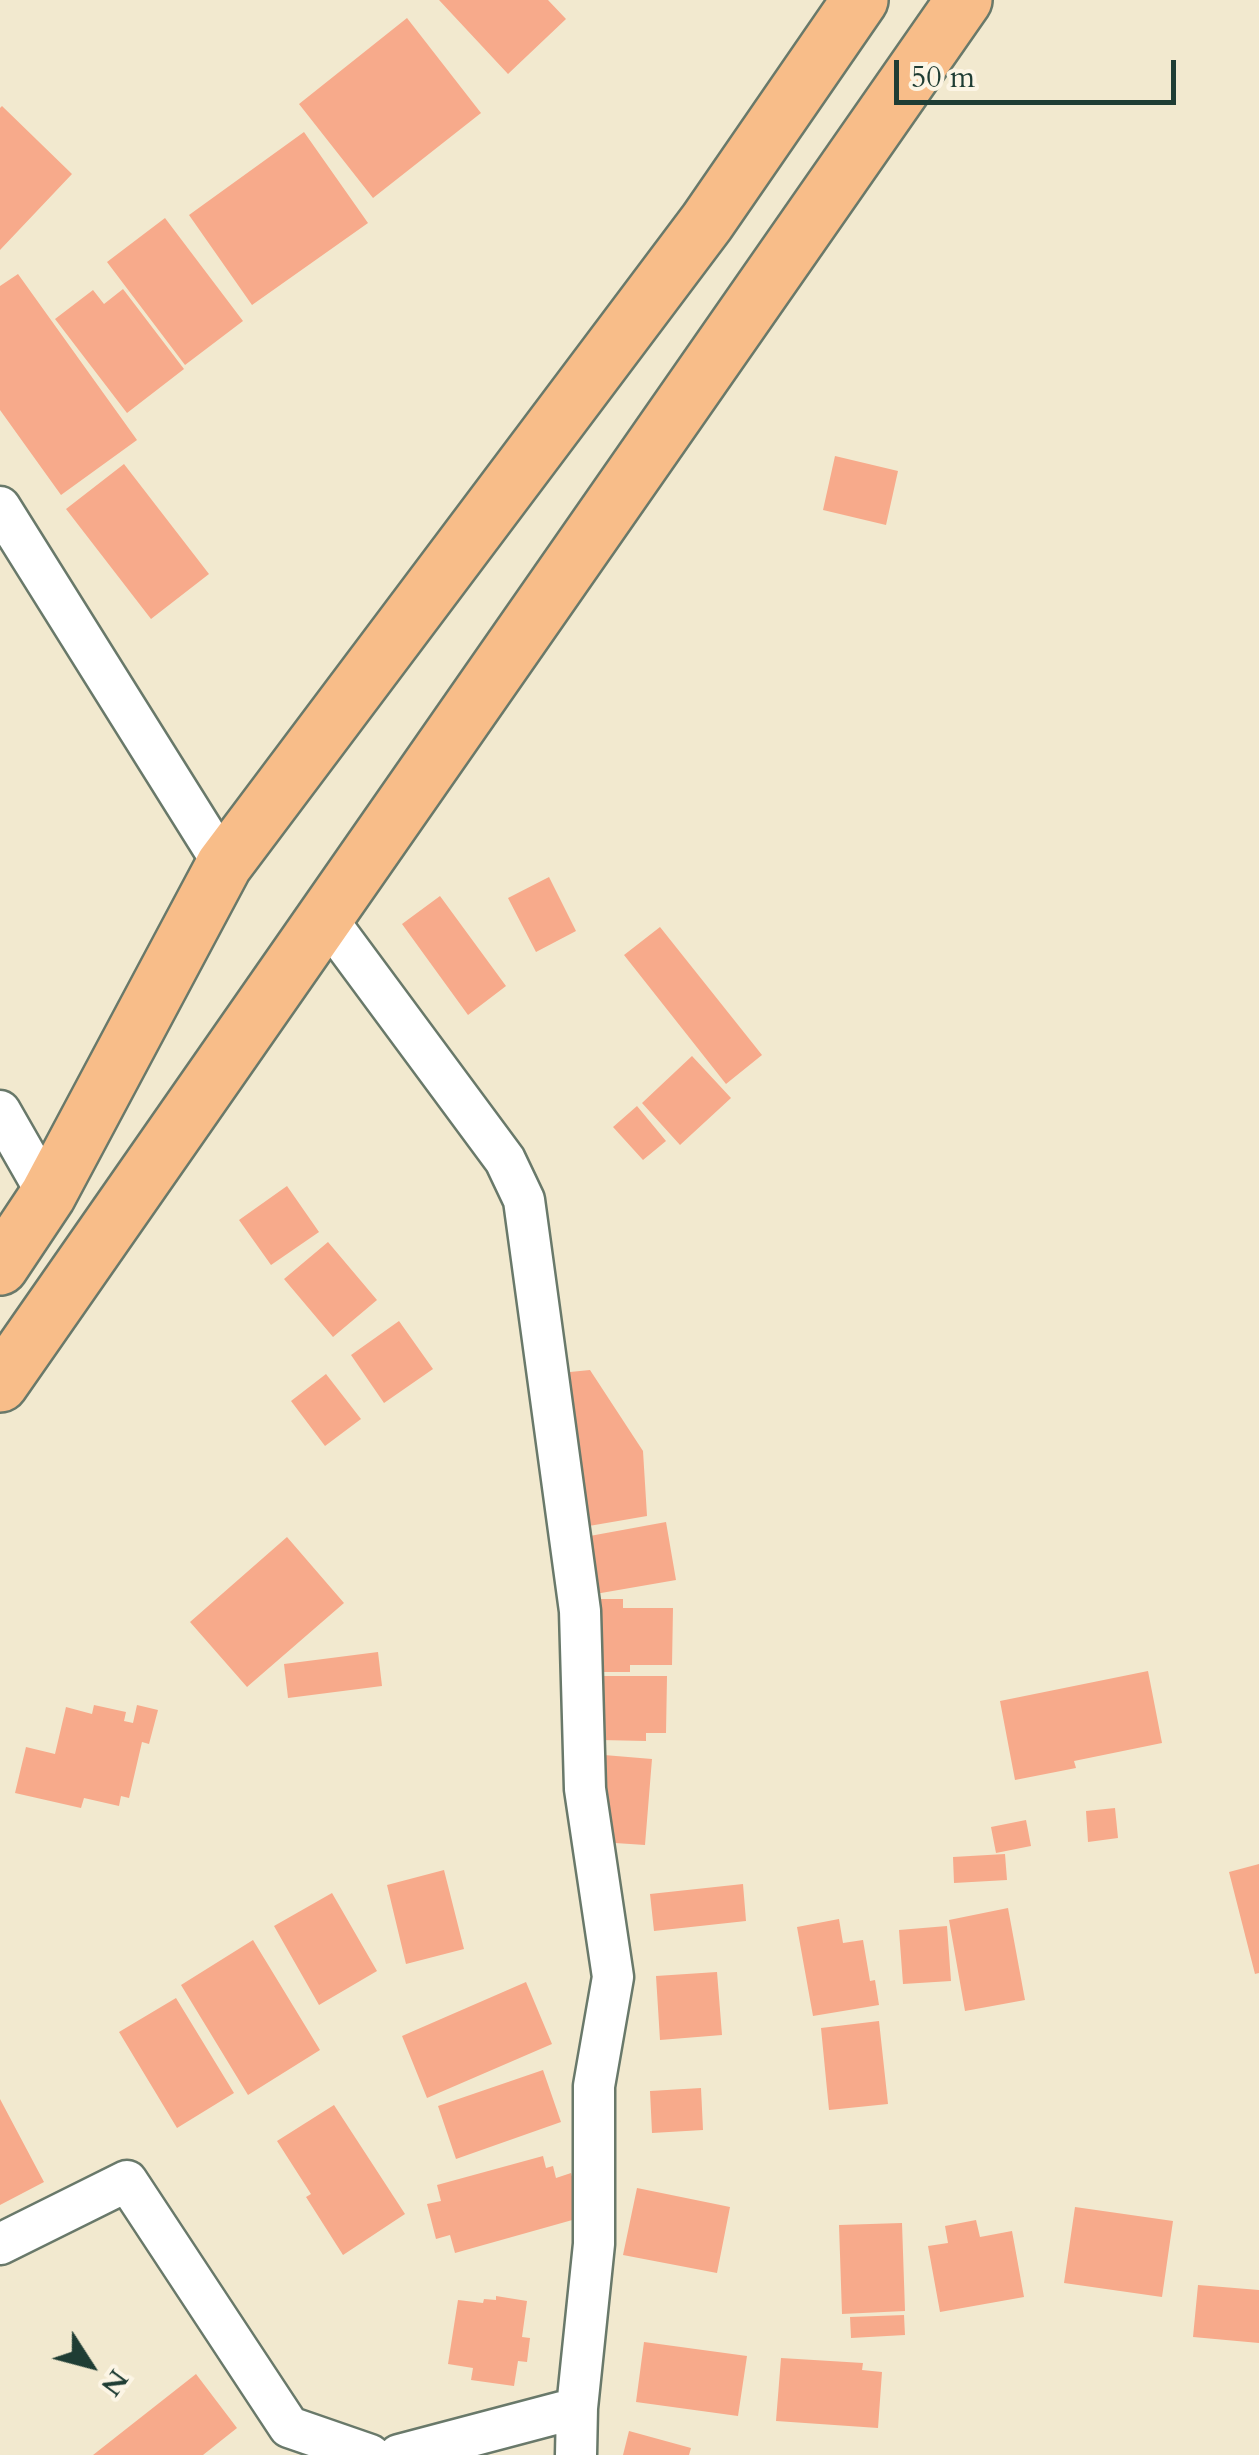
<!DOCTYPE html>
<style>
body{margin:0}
#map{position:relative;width:1259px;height:2455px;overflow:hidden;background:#f2e9cf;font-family:Cardo,serif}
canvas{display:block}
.north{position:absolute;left:40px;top:2315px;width:100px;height:100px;-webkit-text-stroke:8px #fcf5e5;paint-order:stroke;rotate:126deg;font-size:28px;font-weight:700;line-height:40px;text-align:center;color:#1f3d34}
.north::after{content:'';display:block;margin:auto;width:35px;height:45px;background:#1f3d34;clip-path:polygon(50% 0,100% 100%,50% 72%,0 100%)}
.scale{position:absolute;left:894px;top:60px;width:282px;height:45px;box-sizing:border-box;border:5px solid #1f3d34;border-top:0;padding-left:12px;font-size:30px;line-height:35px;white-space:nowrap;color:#1f3d34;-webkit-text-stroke:8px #fcf5e5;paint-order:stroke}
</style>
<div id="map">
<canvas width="1259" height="2455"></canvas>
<div class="north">N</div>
<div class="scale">50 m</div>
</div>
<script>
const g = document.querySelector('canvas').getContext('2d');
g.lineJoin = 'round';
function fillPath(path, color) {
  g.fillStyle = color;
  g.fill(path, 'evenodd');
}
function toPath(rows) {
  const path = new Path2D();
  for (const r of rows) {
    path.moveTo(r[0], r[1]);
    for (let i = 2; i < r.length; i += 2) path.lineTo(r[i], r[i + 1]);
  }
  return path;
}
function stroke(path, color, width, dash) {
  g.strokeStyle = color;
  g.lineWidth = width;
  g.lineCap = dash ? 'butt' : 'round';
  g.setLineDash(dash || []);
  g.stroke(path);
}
const building = toPath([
 [439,0,548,0,566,19,508,74],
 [407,18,481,113,373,198,299,104],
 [2,106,72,174,0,250,0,108],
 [304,132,368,223,252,305,189,215],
 [165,218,243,321,185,365,107,262],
 [18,274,137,440,61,495,0,410,0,286],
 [123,289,184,369,127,413,55,319,93,290,104,304],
 [835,456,898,471,886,525,823,510],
 [124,464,209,574,151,619,66,509],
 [549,877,576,931,536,952,508,898],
 [440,896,506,986,468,1015,402,924],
 [660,927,762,1055,726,1084,624,955],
 [692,1056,731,1098,680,1145,642,1103],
 [637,1106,666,1141,643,1160,613,1127],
 [287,1186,319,1232,271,1265,239,1220],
 [328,1242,377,1300,333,1337,284,1279],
 [399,1321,433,1369,384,1403,351,1355],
 [590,1370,643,1451,647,1516,554,1532,540,1375],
 [326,1374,361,1419,325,1446,291,1401],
 [666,1522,676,1580,578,1597,568,1540],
 [287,1537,344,1603,247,1687,190,1622],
 [576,1599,623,1599,623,1608,673,1608,672,1665,630,1665,630,1672,575,1672],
 [378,1652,382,1686,288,1698,284,1664],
 [1148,1671,1162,1743,1074,1761,1076,1768,1015,1780,1000,1701],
 [581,1676,667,1676,666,1733,646,1733,646,1741,601,1740],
 [94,1705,126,1712,124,1721,133,1723,137,1705,158,1710,149,1744,142,1742,129,1798,121,1796,119,1806,84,1798,81,1808,15,1793,26,1747,55,1754,66,1707,92,1714],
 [592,1754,652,1759,645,1845,585,1841],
 [1115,1808,1118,1838,1088,1842,1086,1811],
 [1026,1820,1031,1846,996,1853,991,1827],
 [1005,1854,1007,1880,954,1883,953,1857],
 [1259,1864,1259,1973,1255,1974,1229,1872],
 [444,1870,464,1949,406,1964,387,1885],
 [743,1884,746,1921,654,1931,650,1894],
 [332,1893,377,1971,319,2005,274,1926],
 [1008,1908,1025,2000,965,2011,949,1920],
 [839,1919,843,1943,863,1940,870,1981,875,1980,879,2005,813,2016,797,1927],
 [947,1926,951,1981,903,1984,899,1930],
 [253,1940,320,2050,248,2095,181,1985],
 [717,1972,722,2035,660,2040,656,1976],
 [526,1982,552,2044,427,2098,402,2036],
 [176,1998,234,2093,177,2128,119,2032],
 [879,2021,888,2104,829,2110,821,2028],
 [543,2070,561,2122,456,2159,438,2106],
 [701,2088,703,2130,652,2133,650,2091],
 [0,2099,44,2182,0,2205],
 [334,2105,405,2214,343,2255,306,2197,311,2194,277,2141],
 [543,2156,546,2168,553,2166,556,2178,571,2173,583,2217,455,2253,450,2235,436,2239,427,2204,441,2201,437,2185],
 [637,2188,730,2207,717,2273,623,2255],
 [1075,2207,1173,2221,1162,2297,1064,2283],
 [976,2220,980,2237,1012,2231,1024,2297,940,2312,928,2246,948,2243,945,2226],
 [902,2223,905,2311,842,2314,839,2225],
 [1198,2285,1259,2290,1259,2343,1193,2337],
 [496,2296,527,2301,522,2337,530,2338,527,2362,518,2361,514,2386,471,2380,473,2368,448,2364,458,2300,483,2303,484,2299,496,2300],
 [904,2315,905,2335,851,2338,850,2317],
 [644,2342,747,2356,738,2416,636,2402],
 [781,2358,863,2363,862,2370,882,2372,878,2428,776,2421],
 [196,2374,237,2428,203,2455,93,2455],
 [629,2431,691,2448,689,2455,623,2455]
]);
const minor = toPath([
 [0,507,224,865],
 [326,918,505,1160,524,1200,580,1611,585,1789,613,1977,594,2086,594,2244,577,2408,576,2455],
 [0,1111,48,1195],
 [0,2244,127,2181,289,2427,370,2455],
 [399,2455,577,2408]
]);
const highway = toPath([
 [0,1267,48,1195,224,865,707,222,860,0],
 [0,1384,964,0]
]);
fillPath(building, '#f7aa8b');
stroke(minor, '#69796a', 45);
stroke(highway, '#69796a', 60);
stroke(minor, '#fff', 40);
stroke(highway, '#f8bd89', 55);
</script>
